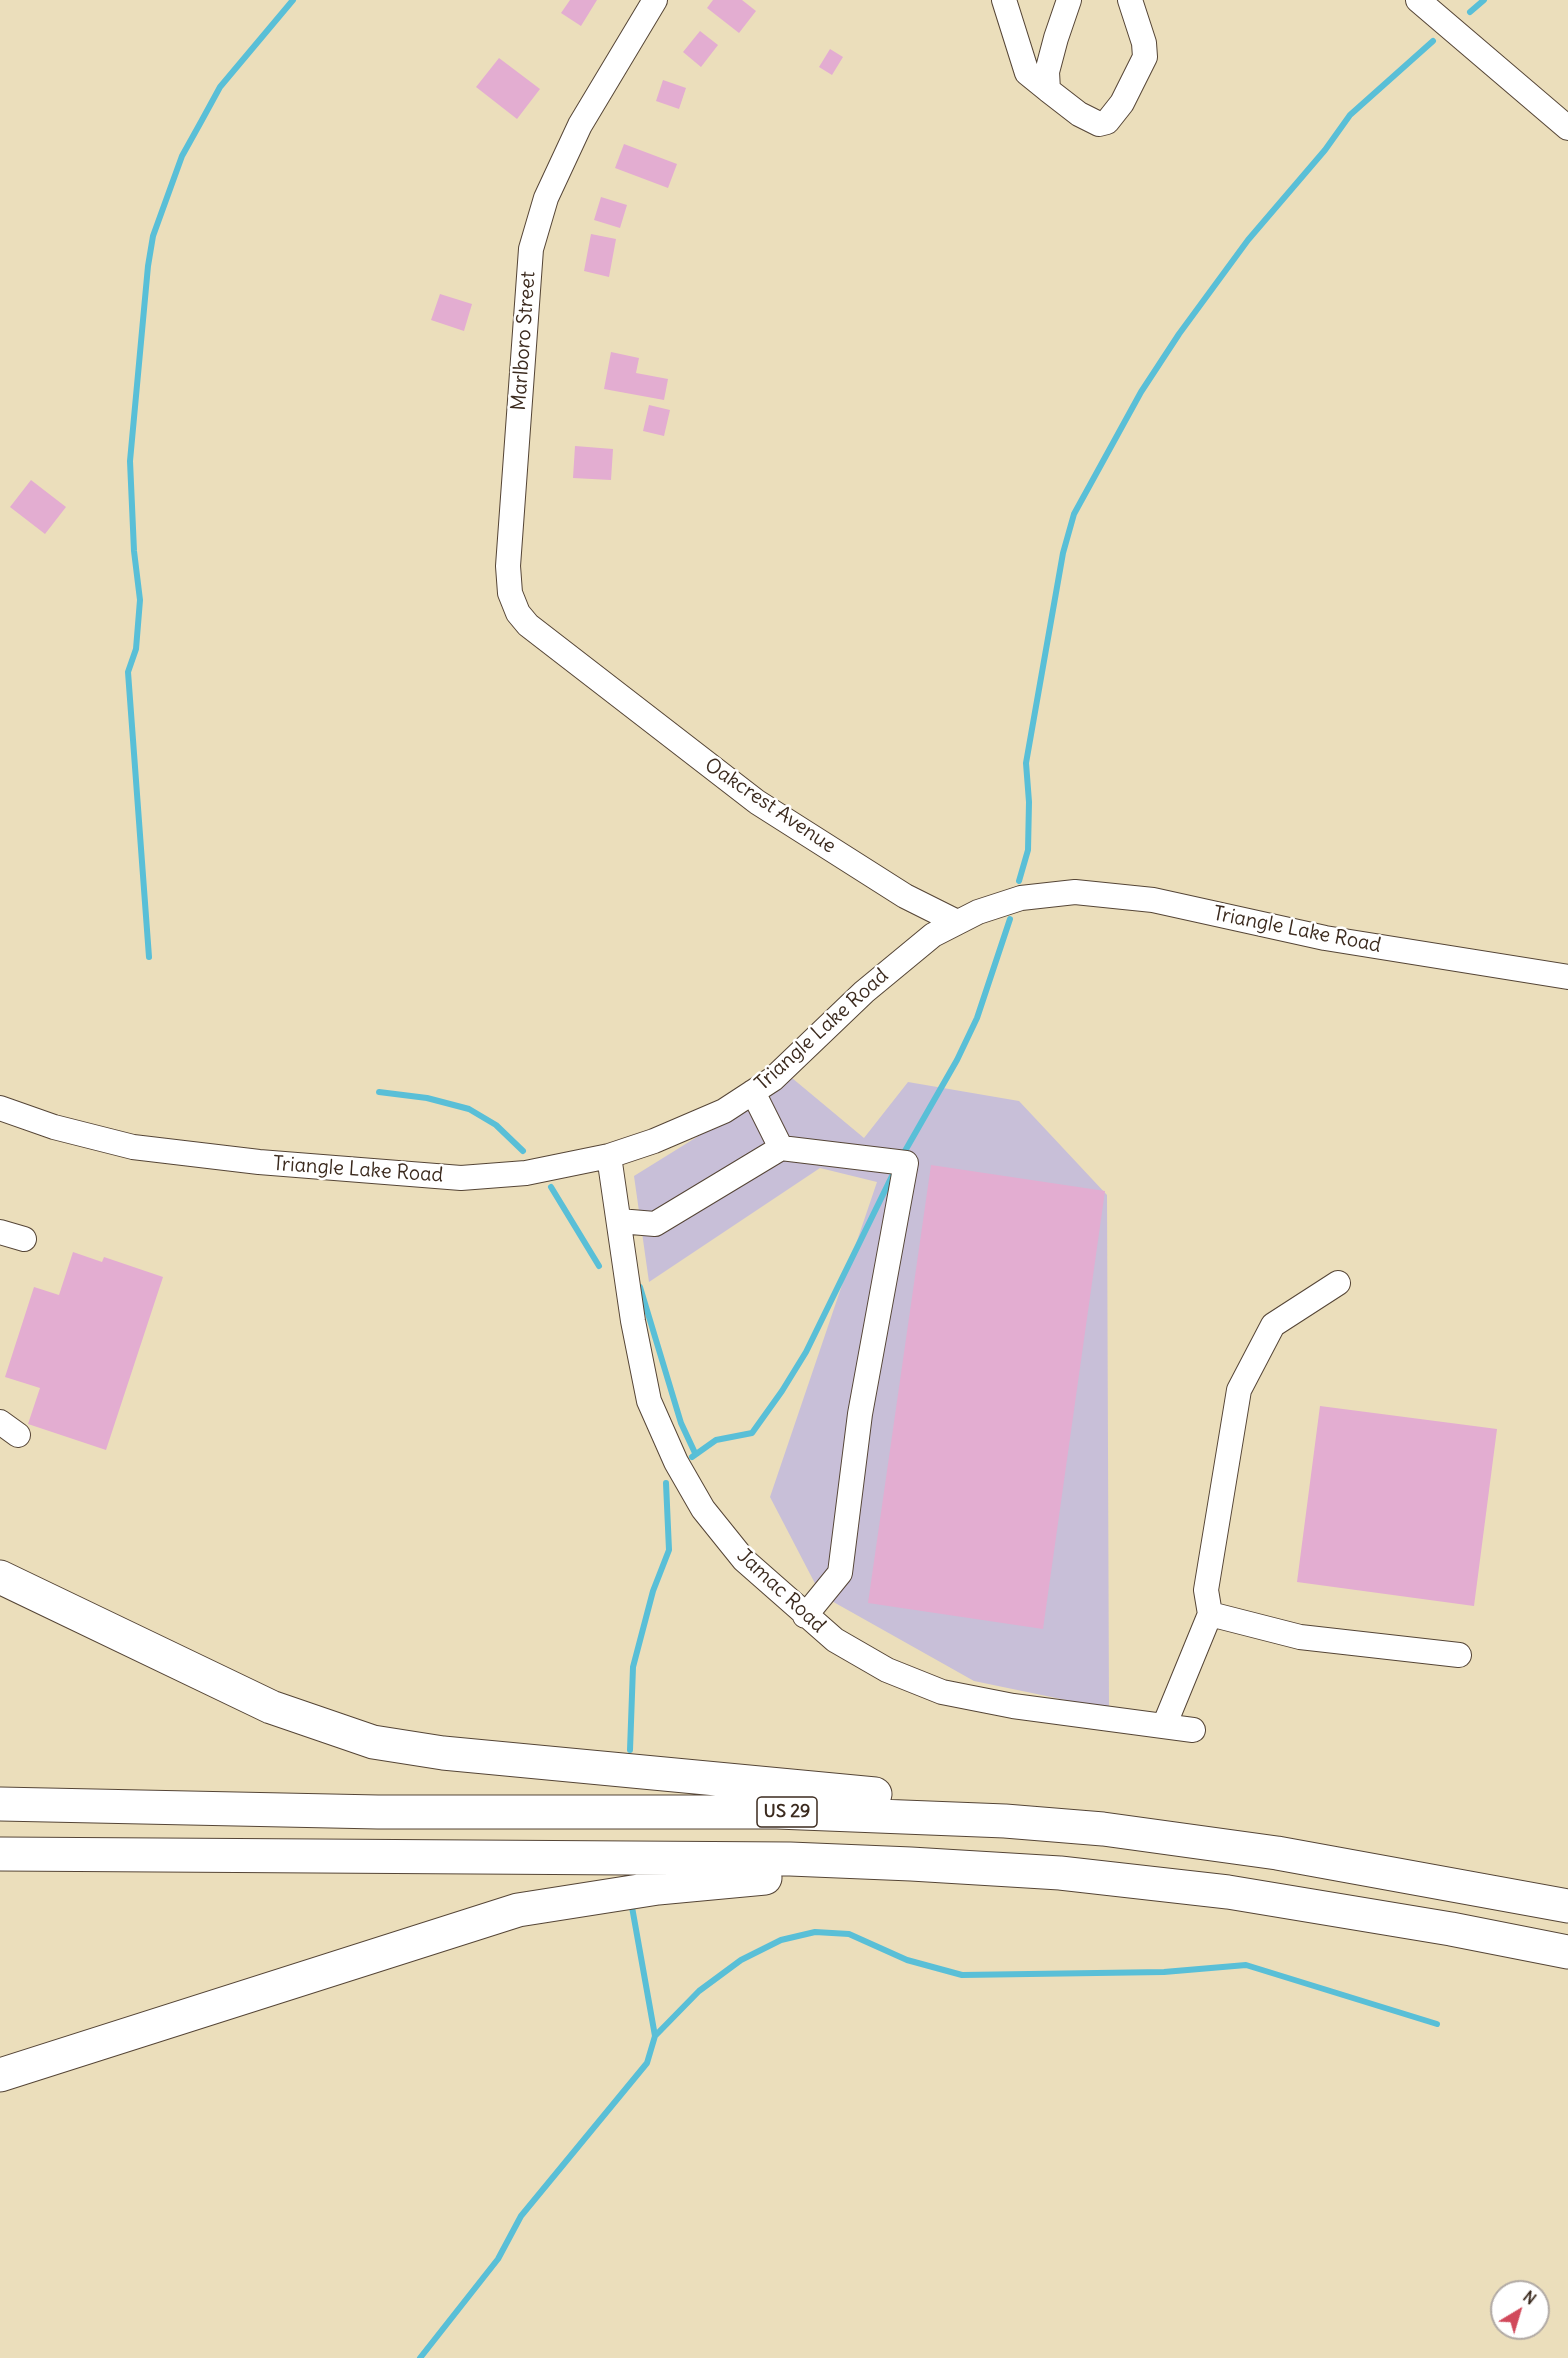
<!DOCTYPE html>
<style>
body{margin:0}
#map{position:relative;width:1568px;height:2358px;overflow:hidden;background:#ebdebb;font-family:Delius,sans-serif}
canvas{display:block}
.north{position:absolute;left:1490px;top:2280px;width:60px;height:60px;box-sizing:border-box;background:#fff;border:2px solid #b1aaa5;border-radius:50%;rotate:38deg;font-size:16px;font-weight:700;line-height:24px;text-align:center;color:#3b2a1e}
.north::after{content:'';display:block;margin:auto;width:21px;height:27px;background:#d1495b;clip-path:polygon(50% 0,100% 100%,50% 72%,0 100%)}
</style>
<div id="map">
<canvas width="1568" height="2358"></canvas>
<div class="north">N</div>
</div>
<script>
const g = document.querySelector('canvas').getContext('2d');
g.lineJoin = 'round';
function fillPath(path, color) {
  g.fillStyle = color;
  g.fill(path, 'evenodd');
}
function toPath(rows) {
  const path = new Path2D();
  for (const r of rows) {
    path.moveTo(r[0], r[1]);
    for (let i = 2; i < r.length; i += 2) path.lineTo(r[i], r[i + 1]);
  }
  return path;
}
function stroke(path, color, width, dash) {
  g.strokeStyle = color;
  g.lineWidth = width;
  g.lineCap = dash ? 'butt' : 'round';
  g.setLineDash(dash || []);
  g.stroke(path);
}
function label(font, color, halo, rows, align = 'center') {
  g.font = font + ' Delius,sans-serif';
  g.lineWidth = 5;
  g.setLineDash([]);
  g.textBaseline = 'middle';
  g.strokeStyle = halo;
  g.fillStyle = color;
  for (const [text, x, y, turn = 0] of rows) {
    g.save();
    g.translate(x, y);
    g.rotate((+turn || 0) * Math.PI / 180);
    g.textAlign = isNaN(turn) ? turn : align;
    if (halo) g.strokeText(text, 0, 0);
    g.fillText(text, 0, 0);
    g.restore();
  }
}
const industrial = toPath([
 [792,1078,864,1138,908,1082,1019,1101,1107,1195,1109,1709,974,1681,821,1595,770,1497,877,1182,820,1168,649,1282,634,1176]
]);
const stream = toPath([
 [1470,12,1484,0],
 [1019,881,1028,850,1029,802,1026,763,1063,553,1074,514,1141,392,1179,334,1248,240,1325,150,1350,115,1433,41],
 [149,957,128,672,136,649,140,600,134,551,130,461,148,266,153,236,182,156,202,120,220,87,293,0],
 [379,1092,427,1098,469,1109,496,1125,523,1151],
 [901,1158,957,1060,977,1018,1010,919],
 [551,1187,599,1266],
 [640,1287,681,1423,695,1453],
 [692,1457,716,1440,752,1433,782,1391,806,1352,894,1172],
 [630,1750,633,1667,653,1591,669,1550,666,1483],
 [655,2036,699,1991,741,1960,781,1940,815,1932,849,1934,907,1960,962,1975,1164,1972,1246,1965,1437,2024],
 [420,2358,498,2259,521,2216,647,2063,655,2036,632,1907]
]);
const building = toPath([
 [570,0,597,0,581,26,561,13],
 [713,0,742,0,756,11,739,33,707,8],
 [700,31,718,45,701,67,683,52],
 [830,49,843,57,832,75,819,67],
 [499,58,540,89,517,119,476,87],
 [663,80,686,88,679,109,656,101],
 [624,144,677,164,668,188,615,168],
 [601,197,627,205,620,228,594,220],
 [591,234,616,239,609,277,584,271],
 [440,294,472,304,464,331,431,320],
 [611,352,639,358,636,373,668,379,664,400,604,389],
 [649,405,670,410,664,436,643,431],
 [575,446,613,449,611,480,573,478],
 [31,480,66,507,45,534,10,507],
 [931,1165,1105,1191,1043,1629,868,1603],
 [73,1252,102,1262,104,1257,163,1277,106,1450,28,1424,40,1388,5,1377,34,1287,59,1295],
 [1320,1406,1497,1429,1474,1606,1297,1582]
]);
const minor = toPath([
 [655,0,580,125,546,198,531,249,508,566,510,593,518,613,528,625,757,802,905,896,957,922],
 [1004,0,1027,73,1048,90],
 [1069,0,1056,38,1047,72,1048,90,1079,114,1099,124,1107,122,1122,103,1145,57,1144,43,1130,0],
 [1418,0,1568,128],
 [0,1108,54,1127,133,1147,259,1162,461,1178,526,1173,609,1156,654,1141,724,1111,773,1079,864,992,933,935,978,912,1021,898,1075,892,1153,900,1325,938,1568,977],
 [781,1148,906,1163,860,1414,840,1573,805,1616],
 [609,1156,633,1321,649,1401,676,1462,703,1509,744,1560,835,1640,887,1670,942,1692,1013,1706,1193,1730],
 [619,1221,655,1224,781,1148,753,1092],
 [0,1232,24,1239],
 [0,1422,18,1435],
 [1210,1614,1206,1590,1239,1390,1273,1325,1338,1283],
 [1164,1726,1210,1614,1300,1637,1459,1655]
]);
const highway = toPath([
 [0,1577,271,1707,373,1742,443,1753,875,1794],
 [0,1804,378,1812,777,1812,1005,1821,1103,1829,1277,1853,1568,1906],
 [0,1854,790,1859,911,1864,1060,1873,1228,1892,1451,1929,1568,1952],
 [0,2075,518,1910,658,1888,765,1878]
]);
const shields = [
 [787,1812,60]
];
const shieldNames = [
 ["US 29",787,1812]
];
const streetNames = [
 ["Marlboro Street",524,341,-86],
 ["Oakcrest Avenue",770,806,34],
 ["Triangle Lake Road",1297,930,11],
 ["Triangle Lake Road",822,1030,-42],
 ["Triangle Lake Road",358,1170,4],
 ["Jamac Road",781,1591,43]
];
fillPath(industrial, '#c8bfd8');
stroke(stream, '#59bfd7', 6);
fillPath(building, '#e3add1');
stroke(minor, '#554536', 26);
stroke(highway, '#554536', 35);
stroke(minor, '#fff', 24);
stroke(highway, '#fff', 33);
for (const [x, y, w] of shields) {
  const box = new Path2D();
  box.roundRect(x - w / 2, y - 15, w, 30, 4.5);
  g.fillStyle = '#fff';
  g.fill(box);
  stroke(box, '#3b2a1e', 1.5);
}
label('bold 18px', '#3b2a1e', null, shieldNames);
label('20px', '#3b2a1e', '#fff', streetNames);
</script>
